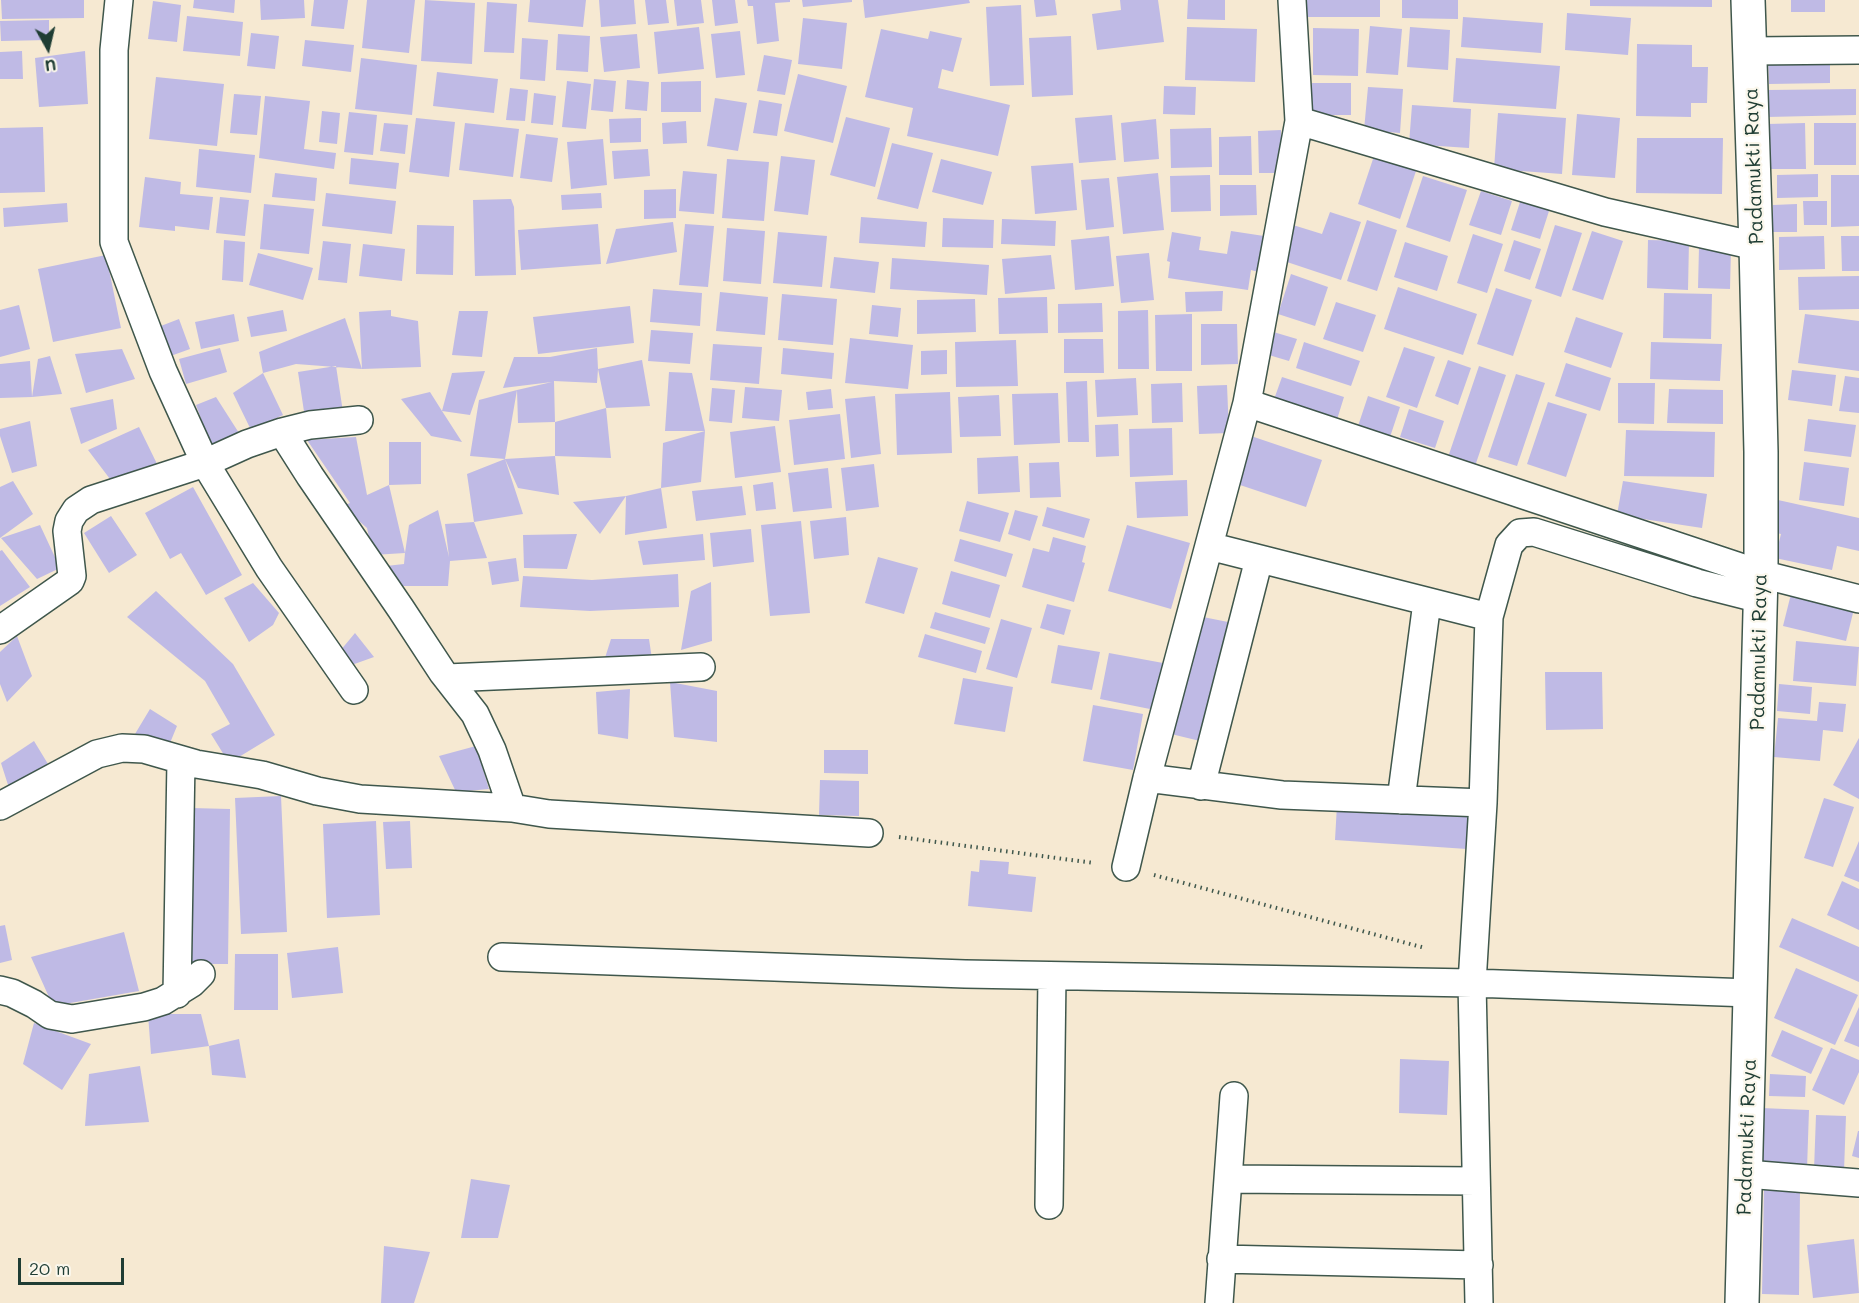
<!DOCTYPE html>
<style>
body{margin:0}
#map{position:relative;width:1859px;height:1303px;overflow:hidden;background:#f6e9d2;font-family:Mali,sans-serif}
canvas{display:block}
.north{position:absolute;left:18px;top:18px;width:60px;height:60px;-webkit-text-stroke:4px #fbf7ec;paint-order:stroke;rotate:172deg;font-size:16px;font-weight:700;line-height:24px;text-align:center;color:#1f3d34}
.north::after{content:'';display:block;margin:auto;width:21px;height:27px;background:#1f3d34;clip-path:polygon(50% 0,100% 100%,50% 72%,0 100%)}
.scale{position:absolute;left:18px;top:1258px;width:106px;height:27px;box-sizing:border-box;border:3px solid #1f3d34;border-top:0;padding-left:8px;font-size:18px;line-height:21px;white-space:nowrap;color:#1f3d34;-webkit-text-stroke:4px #fbf7ec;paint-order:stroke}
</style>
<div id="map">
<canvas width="1859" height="1303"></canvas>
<div class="north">U</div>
<div class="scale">20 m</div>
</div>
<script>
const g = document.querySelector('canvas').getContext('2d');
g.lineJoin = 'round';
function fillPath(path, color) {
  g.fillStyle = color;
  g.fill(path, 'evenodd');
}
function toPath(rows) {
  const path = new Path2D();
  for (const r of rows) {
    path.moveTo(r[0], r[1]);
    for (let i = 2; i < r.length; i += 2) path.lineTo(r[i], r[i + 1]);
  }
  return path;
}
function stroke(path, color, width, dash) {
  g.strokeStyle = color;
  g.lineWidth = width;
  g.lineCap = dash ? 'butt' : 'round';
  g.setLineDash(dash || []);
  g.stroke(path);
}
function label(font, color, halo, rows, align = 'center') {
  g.font = font + ' Mali,sans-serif';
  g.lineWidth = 4.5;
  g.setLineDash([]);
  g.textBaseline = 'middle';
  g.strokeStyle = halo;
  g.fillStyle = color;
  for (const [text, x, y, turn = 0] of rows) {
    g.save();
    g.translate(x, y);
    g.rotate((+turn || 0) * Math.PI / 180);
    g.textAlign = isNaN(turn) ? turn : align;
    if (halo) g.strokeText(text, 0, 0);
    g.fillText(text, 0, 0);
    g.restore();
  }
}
const building = toPath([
 [1,0,84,0,84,18,2,19],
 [194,0,235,0,234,13,193,8],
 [260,0,304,0,305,18,261,20],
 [314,0,348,0,344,29,311,26],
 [367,0,415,0,409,53,362,48],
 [425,0,475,3,472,64,421,61],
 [530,0,586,0,583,27,528,22],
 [599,0,634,0,636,24,601,27],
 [645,0,666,0,669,23,648,25],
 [674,0,701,0,704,23,677,26],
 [712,0,735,0,738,23,715,26],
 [747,0,790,0,790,2,775,3,779,41,757,44,753,6,748,6],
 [802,0,852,0,852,2,803,7],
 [863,0,969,0,970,3,865,18],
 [1034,0,1055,0,1057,15,1036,17],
 [1120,0,1158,0,1164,42,1097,50,1092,14,1121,10],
 [1188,0,1225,0,1225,20,1187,19],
 [1305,0,1380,0,1380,17,1304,17],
 [1402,0,1458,0,1458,19,1402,18],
 [1590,0,1712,0,1712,7,1590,6],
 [1791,0,1825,0,1825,12,1791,12],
 [153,1,181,5,177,42,148,39],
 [487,2,517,4,514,53,484,52],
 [1021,5,1024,85,990,86,986,7],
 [1567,13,1631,18,1628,55,1565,50],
 [187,16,243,22,240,56,183,51],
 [1463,17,1543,23,1541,53,1461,47],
 [803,18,847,23,842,69,798,64],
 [49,20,49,40,1,41,0,21],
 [1370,26,1402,29,1398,75,1366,73],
 [699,27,704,69,658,74,654,32],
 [1187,27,1257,29,1255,82,1185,80],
 [1410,27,1450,30,1448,70,1407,67],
 [1313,28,1359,29,1358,76,1313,75],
 [881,29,928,39,930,31,962,38,953,72,942,69,938,88,1010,105,998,156,907,136,913,108,865,97],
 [740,31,745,75,716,78,711,34],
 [251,33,279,36,275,69,247,66],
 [558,34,590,36,588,72,556,70],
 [637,34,640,68,604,72,600,37],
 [1071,36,1073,95,1032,97,1029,38],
 [522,38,548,40,545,81,520,79],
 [305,40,354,45,351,72,302,66],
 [1637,44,1692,45,1692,67,1708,67,1707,103,1691,103,1691,117,1636,116],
 [22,51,23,79,0,79,0,52],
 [85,51,88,104,39,107,35,58],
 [764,55,792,60,785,95,757,91],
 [1830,56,1830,83,1769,84,1768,58],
 [361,58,417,65,412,115,355,109],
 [1456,58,1560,66,1556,109,1453,102],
 [437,72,498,79,494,113,433,106],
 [798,74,847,86,833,143,784,131],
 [156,77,224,84,217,146,149,139],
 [594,79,616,81,613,112,591,110],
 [627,80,649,82,647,111,625,109],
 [567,81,591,84,586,129,562,127],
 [701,81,701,112,661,112,661,82],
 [1312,83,1351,83,1351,115,1312,115],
 [1164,86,1196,87,1195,115,1163,114],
 [1368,87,1403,89,1400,133,1364,130],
 [510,88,528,90,525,121,506,120],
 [1856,89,1856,115,1767,117,1767,90],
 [534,93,556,96,553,125,531,123],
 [234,94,261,96,257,135,230,133],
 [265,96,310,101,304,149,336,153,334,169,259,158],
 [715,98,747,103,738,151,707,146],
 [759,100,782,104,777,136,753,133],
 [1412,105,1471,109,1469,148,1409,144],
 [322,111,340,113,337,144,319,142],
 [349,112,377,115,373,155,344,152],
 [1498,113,1566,118,1562,174,1494,169],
 [1577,114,1620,118,1615,178,1572,175],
 [1112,115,1116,160,1079,163,1075,118],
 [846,117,890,128,875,187,830,175],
 [416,118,455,122,449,177,409,172],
 [641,118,641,142,610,143,609,119],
 [1156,119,1159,159,1124,162,1121,123],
 [686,121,687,143,663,144,662,123],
 [384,123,408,125,405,154,380,151],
 [465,123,519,129,513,177,459,170],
 [1805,123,1806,169,1769,169,1768,124],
 [1814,123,1856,123,1856,165,1814,165],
 [43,127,45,192,0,193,0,128],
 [1211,128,1212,167,1171,168,1170,129],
 [1281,130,1282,173,1259,173,1258,131],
 [526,134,558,138,552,182,520,178],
 [1251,136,1252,175,1219,175,1219,137],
 [1637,138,1723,138,1722,194,1636,193],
 [603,139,607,185,571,189,567,142],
 [892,143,933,153,918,209,877,199],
 [199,149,255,155,251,193,196,187],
 [648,149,650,176,614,179,612,151],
 [781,156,815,160,808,215,774,211],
 [1374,156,1416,171,1400,219,1358,204],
 [351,158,399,163,396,189,349,184],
 [727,159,769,162,764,221,722,218],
 [941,159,992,172,983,205,932,192],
 [1073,163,1077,210,1035,214,1031,166],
 [683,171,717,174,714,214,679,211],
 [275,173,317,178,315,201,272,197],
 [1158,173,1164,230,1123,234,1117,177],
 [1818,174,1818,197,1777,198,1777,175],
 [1210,175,1211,211,1171,212,1170,176],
 [1831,175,1859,175,1859,226,1831,227],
 [1423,176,1467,190,1450,242,1406,227],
 [145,177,181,182,180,194,213,197,209,230,175,226,175,231,139,227],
 [1109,178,1114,227,1086,230,1081,180],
 [1220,185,1256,185,1257,215,1220,216],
 [676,189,676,218,644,219,644,190],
 [1481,191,1512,201,1501,235,1469,225],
 [326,193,396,201,392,234,322,226],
 [601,193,602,208,562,210,561,195],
 [220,197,249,200,245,236,216,233],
 [511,199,514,207,516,275,475,276,473,200],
 [1521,199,1550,208,1540,239,1511,230],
 [1803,201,1827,201,1827,225,1804,225],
 [67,203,68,222,4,227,3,208],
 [264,204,314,209,309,254,260,249],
 [1797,204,1797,232,1773,232,1773,205],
 [1330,212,1361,222,1341,280,1281,260,1293,225,1322,234],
 [861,217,927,222,925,247,859,243],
 [943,218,994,220,993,248,942,247],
 [1002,219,1056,221,1055,246,1001,244],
 [1367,220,1397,230,1377,291,1347,281],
 [673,222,677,252,606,264,616,229],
 [598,224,601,264,521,270,518,230],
 [685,224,714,226,708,287,679,285],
 [417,225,454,226,453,275,416,274],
 [1555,225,1582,233,1561,297,1535,288],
 [727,228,765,231,761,284,723,281],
 [1231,231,1264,236,1258,272,1251,270,1248,290,1168,278,1170,262,1167,261,1172,232,1201,237,1199,250,1227,254],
 [1592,231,1623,241,1603,300,1572,290],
 [778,232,827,236,822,287,773,283],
 [1473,234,1503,244,1487,293,1457,283],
 [1109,236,1114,286,1075,290,1071,240],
 [1824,236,1825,269,1779,270,1779,237],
 [1841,236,1859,236,1859,271,1842,271],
 [224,240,245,242,243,282,222,280],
 [1514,240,1541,249,1530,280,1504,271],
 [1648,240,1689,241,1688,290,1647,288],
 [323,241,351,244,347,283,318,280],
 [1405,242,1448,256,1437,291,1394,277],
 [363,244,405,249,402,281,359,276],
 [1699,247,1731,248,1730,289,1698,288],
 [258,253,313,268,303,300,249,285],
 [1149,253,1154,300,1121,303,1116,256],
 [106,255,121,328,53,342,38,269],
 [1051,255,1055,289,1005,294,1002,259],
 [834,257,879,262,875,293,830,288],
 [892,258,989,265,987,295,890,289],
 [1291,274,1328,287,1315,326,1278,314],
 [1859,276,1859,309,1799,310,1798,277],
 [1398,287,1477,314,1463,355,1384,329],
 [1496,288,1532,300,1513,356,1477,344],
 [653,289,702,293,700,326,650,322],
 [1223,291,1222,311,1186,312,1185,292],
 [720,292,768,297,765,335,716,331],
 [1664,293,1712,294,1711,339,1663,338],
 [782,294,837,299,833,345,778,340],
 [1047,297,1048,333,999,334,998,298],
 [975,299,976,332,917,334,917,300],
 [1336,302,1376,315,1363,352,1323,339],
 [1102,303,1103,332,1058,333,1058,304],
 [19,305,30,349,0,357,0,310],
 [872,305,901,308,898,337,869,334],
 [630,306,634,343,538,354,533,317],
 [283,310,287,331,251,337,247,317],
 [391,310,391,316,418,321,421,367,362,369,296,364,263,373,259,352,345,318,362,369,359,312],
 [1148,310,1149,369,1118,369,1118,311],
 [459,311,488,311,482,357,452,355],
 [234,314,239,341,201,349,195,322],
 [1192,314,1192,371,1156,371,1155,315],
 [1805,314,1859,321,1859,371,1798,363],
 [1576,317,1623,333,1611,368,1564,352],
 [179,319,190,349,165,358,153,329],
 [1201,324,1237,324,1238,364,1201,365],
 [651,330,693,333,690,364,648,361],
 [1270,331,1297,339,1289,361,1262,353],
 [850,338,913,345,908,389,845,383],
 [1064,339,1103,339,1104,373,1064,373],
 [1016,340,1018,386,956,387,955,342],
 [1304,342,1360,361,1351,386,1296,368],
 [1651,342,1722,344,1720,381,1650,379],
 [713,344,762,347,759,384,710,380],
 [1404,347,1435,357,1417,408,1386,397],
 [220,348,227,372,186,384,179,359],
 [597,348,598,369,597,383,554,381,555,422,518,423,517,390,552,382,503,388,514,357,550,357],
 [783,348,834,353,832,379,781,374],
 [122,349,135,379,86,393,75,354],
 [947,350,947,374,921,375,921,351],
 [50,356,62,394,32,397,38,359],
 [642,360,650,406,606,408,611,458,555,456,555,422,606,408,598,369],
 [1448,360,1471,368,1458,405,1435,396],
 [30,361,32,397,0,398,0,364],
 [1566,363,1611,378,1600,411,1555,396],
 [336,366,343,412,305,418,298,372],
 [1479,366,1506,375,1473,472,1446,463],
 [1792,370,1836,375,1832,406,1788,400],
 [485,371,470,415,442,411,462,442,431,436,401,399,430,392,442,411,452,373],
 [669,372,692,373,705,431,701,482,661,488,663,443,705,431,665,431],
 [263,373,283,415,251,430,233,393],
 [1516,374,1545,383,1517,466,1488,457],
 [1845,376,1859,378,1859,413,1839,411],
 [1282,377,1344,397,1335,426,1272,405],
 [1136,378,1138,415,1097,417,1095,380],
 [1087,381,1089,442,1068,442,1066,382],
 [1182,383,1183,422,1152,423,1151,384],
 [1618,383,1655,383,1654,424,1618,423],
 [1227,385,1229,433,1199,434,1197,386],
 [745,387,782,390,779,421,742,418],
 [712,388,735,390,732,423,709,421],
 [831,389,833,408,808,410,806,392],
 [1669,389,1723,390,1723,424,1667,423],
 [517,390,505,459,470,456,479,400],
 [950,392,952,453,897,455,895,394],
 [1058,393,1060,443,1014,445,1012,394],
 [999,395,1001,436,960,437,958,397],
 [875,396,881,454,851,458,845,399],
 [1368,396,1400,407,1389,440,1357,429],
 [216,397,239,433,211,446,196,405],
 [113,399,117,429,81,444,70,408],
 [1548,402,1587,414,1566,477,1527,464],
 [1409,409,1444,421,1435,448,1400,437],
 [840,414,845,459,794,465,789,420],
 [1808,419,1856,425,1851,457,1804,451],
 [30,421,37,466,12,473,0,436,0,429],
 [1118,424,1119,456,1096,457,1095,425],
 [775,426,781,472,735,478,730,432],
 [139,427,159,468,113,483,88,450],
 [1172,428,1173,475,1130,477,1129,429],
 [1626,430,1715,432,1714,477,1624,476],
 [1251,436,1322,460,1306,507,1234,483],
 [356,437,367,495,389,485,389,442,421,442,421,484,389,485,405,553,409,525,438,510,449,557,445,524,474,522,487,558,450,561,448,586,396,586,386,566,404,564,405,553,373,555,367,528,342,506,350,503,307,440],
 [555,456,559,495,518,488,505,459],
 [1018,456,1020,492,978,494,977,458],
 [505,459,523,514,474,522,467,474],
 [1059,462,1061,497,1030,498,1029,463],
 [1804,462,1849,468,1844,506,1799,500],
 [874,464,879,507,846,511,841,468],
 [828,468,832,508,793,512,788,473],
 [1187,480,1188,516,1137,518,1135,482],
 [13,481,33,514,0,538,0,487],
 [1623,481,1707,494,1702,528,1617,515],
 [773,482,776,509,756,511,753,485],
 [742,486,746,515,696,521,692,491],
 [193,487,242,575,206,595,181,553,170,559,145,513],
 [661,488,667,528,625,535,626,496,600,534,573,502,626,496],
 [1778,500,1859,518,1859,551,1837,546,1832,570,1775,558,1781,534,1772,532],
 [967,501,1009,513,1000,542,959,531],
 [1047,507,1090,519,1084,538,1042,526],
 [1015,510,1038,516,1030,541,1008,534],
 [111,516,137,555,109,573,84,533],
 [846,517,849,555,814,559,810,521],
 [801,521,810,613,770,616,761,525],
 [40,525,60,568,37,579,1,538],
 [1127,525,1190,543,1171,609,1108,591],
 [751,529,754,562,713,567,710,533],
 [577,534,567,569,524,568,523,535],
 [703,534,705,560,643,565,638,541],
 [1053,537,1086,546,1082,562,1085,563,1074,602,1022,587,1033,548,1049,552],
 [960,539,1013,554,1006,577,954,561],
 [2,550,30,587,0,606,0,551],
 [878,557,918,568,904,614,865,603],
 [516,558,519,581,492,585,488,562],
 [951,571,1000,585,990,618,942,604],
 [678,574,679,607,590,611,520,607,523,576,592,580],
 [711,582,712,641,681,650,691,591],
 [253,583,279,613,273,625,249,642,224,598],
 [1793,586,1856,601,1846,641,1783,626],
 [156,591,233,664,275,735,229,763,211,734,230,724,205,681,127,617],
 [1047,604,1071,610,1064,635,1040,628],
 [935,612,990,628,985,644,930,628],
 [1198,616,1228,622,1200,741,1167,733],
 [1001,619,1032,628,1017,678,986,669],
 [355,633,374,657,346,667,340,651],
 [925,634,982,651,976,673,918,657],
 [17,636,32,676,7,702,0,684,0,652],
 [611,639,649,639,652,659,604,661],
 [1796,641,1859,647,1856,686,1793,681],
 [1058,645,1100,652,1092,690,1051,683],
 [1109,653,1163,663,1155,710,1100,699],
 [1545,672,1602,672,1603,729,1546,730],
 [963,678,1013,687,1005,732,954,724],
 [670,682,717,691,717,742,674,737],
 [1779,684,1812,687,1810,714,1777,711],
 [630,689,628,739,598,734,596,692],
 [1819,702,1846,704,1843,732,1823,730,1820,761,1774,757,1778,718,1817,721],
 [1093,705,1143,714,1133,770,1083,761],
 [150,709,177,726,170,743,132,739],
 [1859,738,1859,799,1833,785],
 [34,741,48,764,9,788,1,763],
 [476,746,489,789,456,792,439,756],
 [824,750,868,750,868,774,824,773],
 [820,780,859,781,859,816,819,815],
 [281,796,287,932,241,934,235,798],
 [1824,798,1854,807,1833,867,1804,858],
 [1337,805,1470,810,1467,849,1335,840],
 [191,808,230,809,228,964,189,964],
 [376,821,380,915,327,918,323,824],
 [410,821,412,868,386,869,383,822],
 [1859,841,1859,882,1844,876],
 [980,860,1009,862,1008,874,1036,877,1032,912,968,906,971,871,979,872],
 [1842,881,1859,889,1859,930,1827,915],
 [1792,918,1859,947,1859,982,1779,947],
 [5,925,12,960,0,963,0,926],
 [124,932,139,991,53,1006,31,957],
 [338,947,343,993,292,998,287,953],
 [235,954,278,954,278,1010,234,1010],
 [1796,968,1858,995,1835,1045,1774,1018],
 [1859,1007,1859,1047,1844,1041],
 [148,1014,201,1014,209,1046,239,1039,246,1078,212,1075,209,1046,151,1054],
 [34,1023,91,1044,62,1090,23,1064],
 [1782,1030,1823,1048,1811,1074,1771,1056],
 [1831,1048,1859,1060,1859,1072,1844,1105,1812,1090],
 [1400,1059,1449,1061,1447,1115,1399,1113],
 [140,1066,149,1122,85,1126,89,1074],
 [1770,1074,1806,1076,1805,1097,1769,1096],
 [1761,1108,1809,1110,1807,1169,1758,1168],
 [1816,1115,1846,1116,1844,1171,1814,1170],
 [1858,1131,1859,1131,1859,1158,1852,1156],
 [471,1179,510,1185,498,1238,461,1238],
 [1764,1188,1800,1189,1799,1295,1762,1294],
 [1854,1239,1859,1293,1813,1298,1807,1245],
 [384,1246,430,1252,414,1303,381,1303]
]);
const path = toPath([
 [899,837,1094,863],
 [1154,875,1425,948]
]);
const minor = toPath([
 [119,0,114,50,114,242,163,371,205,463,269,568,354,690],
 [1750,51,1859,50],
 [1299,121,1605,212,1756,246],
 [1247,403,1299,121,1292,0],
 [282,432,310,476,401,609,443,673,475,714,492,750,512,808,549,814,869,833],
 [1209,546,1489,617],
 [0,630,70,581,72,576,67,531,69,521,76,510,91,500,205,463,247,444,282,432,310,425,359,420],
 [447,678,701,667],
 [1147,778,1282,795,1483,803,1489,617,1509,545,1520,533,1534,532,1697,583,1760,599],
 [1201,786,1259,559],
 [1401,800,1427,602],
 [0,806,97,754,122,748,144,749,196,764,262,775,317,791,360,799,512,808],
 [1126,867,1147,778,1247,403,1761,574,1859,599],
 [502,957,965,974,1472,983,1750,993],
 [0,990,12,993,34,1004,50,1015,72,1019,144,1007,163,1001,192,983,201,974],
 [177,994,181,760],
 [1746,1174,1859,1183],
 [1229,1179,1476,1181],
 [1049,1205,1052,976],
 [1221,1259,1479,1265],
 [1219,1303,1234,1096],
 [1479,1303,1472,983,1483,803]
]);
const tertiary = toPath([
 [1742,1303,1761,574,1761,452,1756,246,1748,0]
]);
const streetNames = [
 ["Padamukti Raya",1754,166,-92],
 ["Padamukti Raya",1759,652,-89],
 ["Padamukti Raya",1747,1137,-88]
];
fillPath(building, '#bfbae5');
stroke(minor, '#3f574c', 30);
stroke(tertiary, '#3f574c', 36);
stroke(path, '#3f574c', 4, [1.5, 4.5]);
stroke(minor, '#fff', 27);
stroke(tertiary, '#fff', 33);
label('20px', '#1f3d34', '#fbf7ec', streetNames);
</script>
